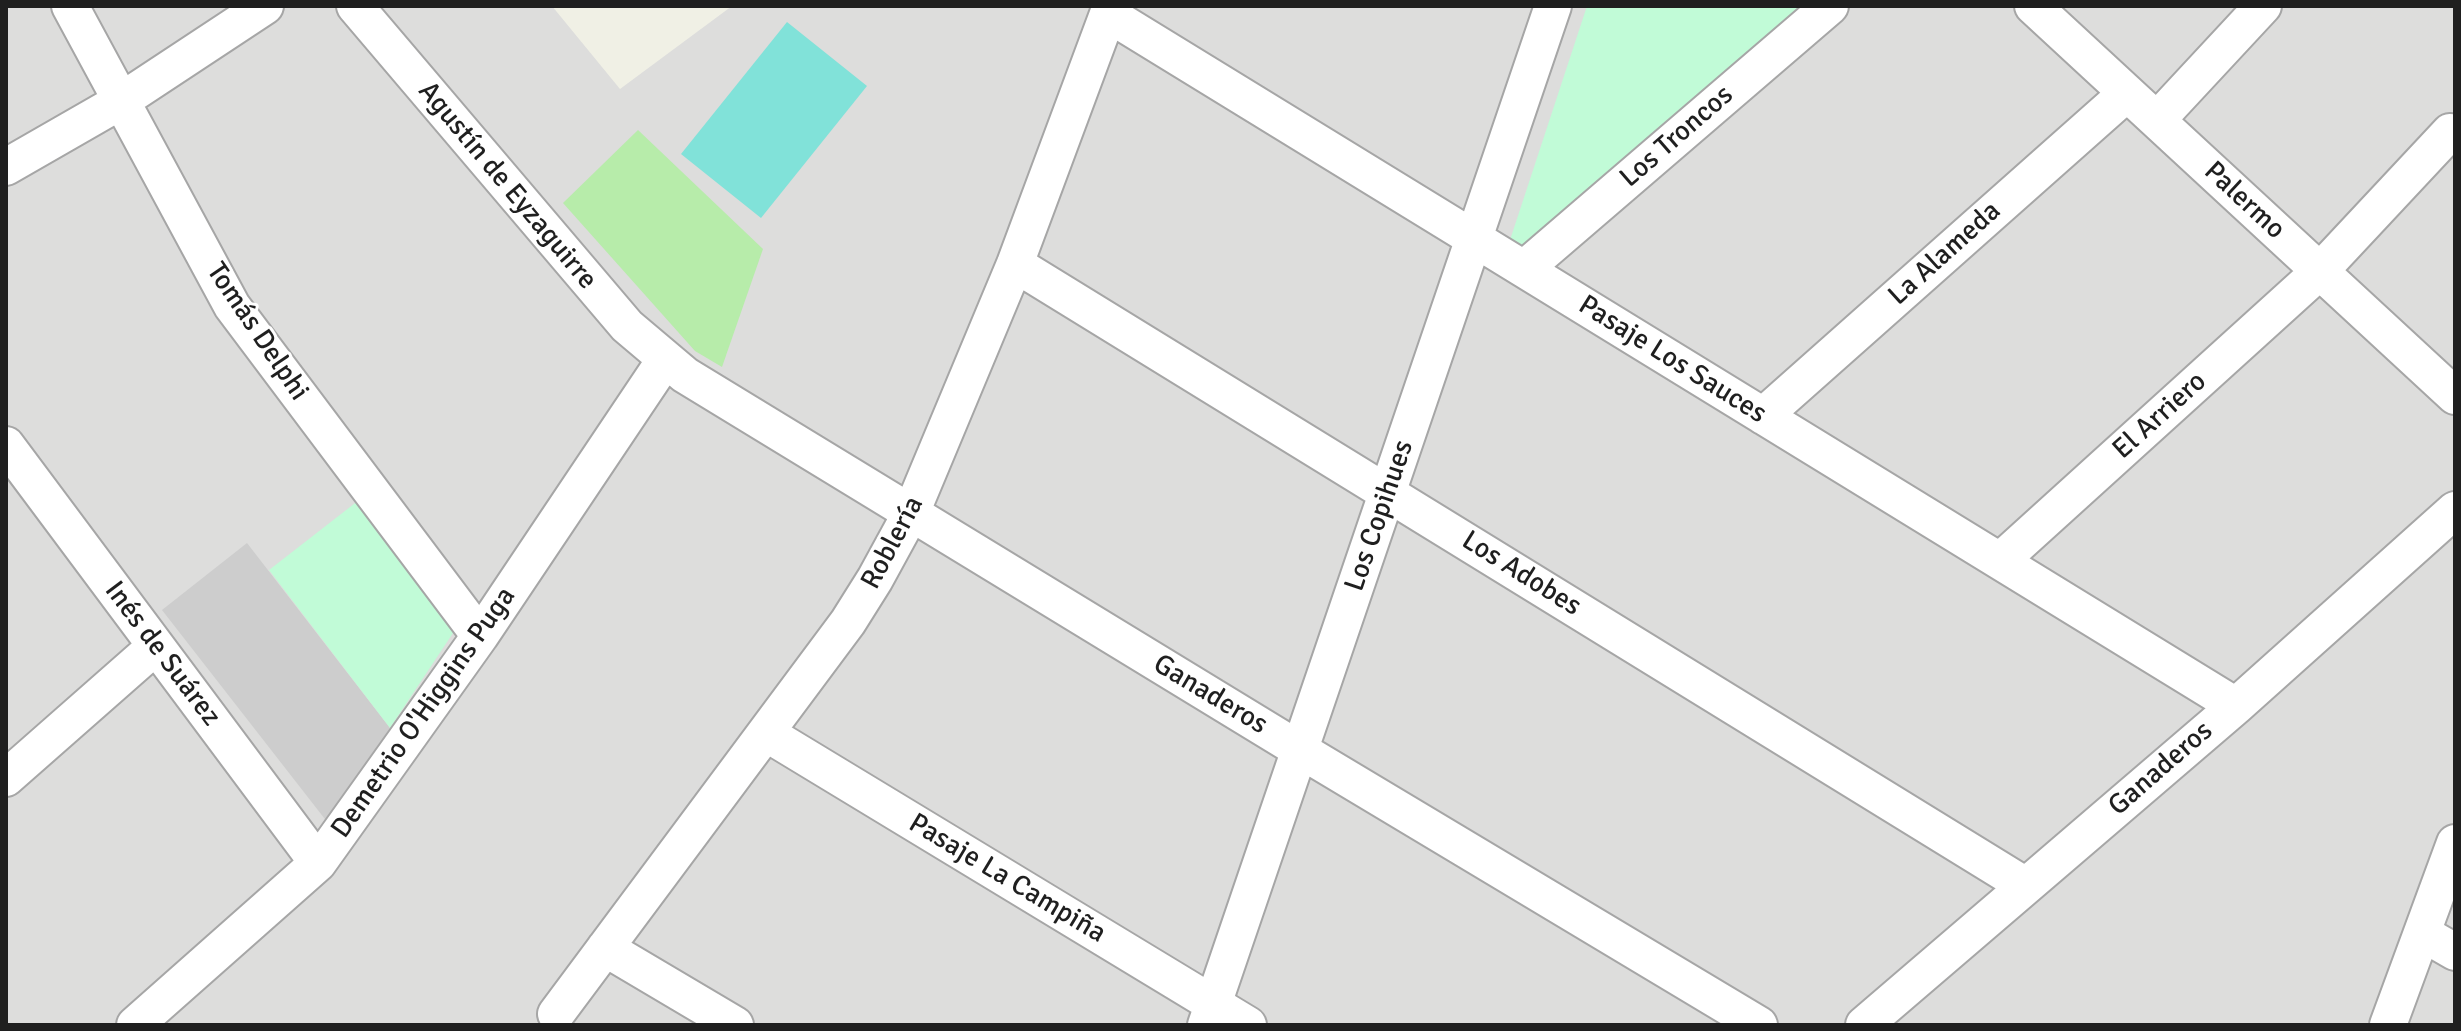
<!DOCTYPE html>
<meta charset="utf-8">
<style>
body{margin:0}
#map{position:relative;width:2461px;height:1031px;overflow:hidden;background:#f0f0e5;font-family:Signika,sans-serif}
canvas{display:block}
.frame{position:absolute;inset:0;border:8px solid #1f1f1f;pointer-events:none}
</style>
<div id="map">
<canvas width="2461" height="1031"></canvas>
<div class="frame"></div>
</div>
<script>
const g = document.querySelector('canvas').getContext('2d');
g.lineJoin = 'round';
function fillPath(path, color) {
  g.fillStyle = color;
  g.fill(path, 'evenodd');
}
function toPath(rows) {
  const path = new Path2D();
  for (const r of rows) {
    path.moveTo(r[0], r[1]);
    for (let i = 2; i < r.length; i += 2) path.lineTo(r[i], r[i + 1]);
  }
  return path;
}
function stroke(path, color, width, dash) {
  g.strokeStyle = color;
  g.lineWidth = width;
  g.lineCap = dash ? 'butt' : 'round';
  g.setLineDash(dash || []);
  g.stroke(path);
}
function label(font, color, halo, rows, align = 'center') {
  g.font = font + ' Signika,sans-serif';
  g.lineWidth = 6;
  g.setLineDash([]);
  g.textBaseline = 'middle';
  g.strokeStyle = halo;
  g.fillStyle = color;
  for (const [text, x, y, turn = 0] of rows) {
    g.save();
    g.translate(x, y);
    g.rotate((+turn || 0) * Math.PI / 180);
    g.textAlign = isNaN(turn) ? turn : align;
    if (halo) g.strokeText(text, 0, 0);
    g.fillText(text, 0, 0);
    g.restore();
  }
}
const residential = toPath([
 [6,6,552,6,620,89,732,6,2455,6,2455,1025,6,1025]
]);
const religious = toPath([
 [247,543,390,728,328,823,162,610]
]);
const grass = toPath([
 [638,130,763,249,722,367,695,351,563,203]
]);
const park = toPath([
 [1587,6,1801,6,1530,250,1509,243],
 [359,500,457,627,390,728,269,570]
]);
const pitch = toPath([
 [787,22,867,86,761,218,681,154]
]);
const minor = toPath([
 [70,6,232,306,480,636],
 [355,6,627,326,685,375,1300,750,1759,1025],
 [2033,6,2455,396],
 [1108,14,2236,706],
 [2157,120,2263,6],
 [6,167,121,101,265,6],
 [1015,264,2026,886],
 [1524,269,1830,6],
 [1763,416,2127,93],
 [6,445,318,863],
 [2000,561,2320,271,2450,132],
 [766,733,1248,1025],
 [6,778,156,646],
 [2422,933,2455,952],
 [605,948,735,1025],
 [556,1014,848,622,875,579,911,513,1015,264,1111,6],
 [135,1025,318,863,480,636,665,360],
 [1206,1025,1553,6],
 [1864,1025,2236,706,2455,510],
 [2388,1025,2455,843]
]);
const streetNames = [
 ["Los Troncos",1677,137,-41],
 ["Agustín de Eyzaguirre",507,186,50],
 ["Palermo",2244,201,43],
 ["La Alameda",1945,254,-42],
 ["Tomás Delphi",257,332,56],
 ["Pasaje Los Sauces",1672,360,32],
 ["El Arriero",2160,416,-42],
 ["Los Copihues",1380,516,-71],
 ["Roblería",893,543,-62],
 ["Los Adobes",1521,574,32],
 ["Inés de Suárez",162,654,53],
 ["Ganaderos",1210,695,31],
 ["Demetrio O'Higgins Puga",424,713,-55],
 ["Ganaderos",2161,769,-41],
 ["Pasaje La Campiña",1007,879,31]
];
fillPath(residential, '#dddddc');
fillPath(religious, '#cdcdcd');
fillPath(grass, '#b7ecaa');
fillPath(park, '#c1fbd7');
fillPath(pitch, '#81e2d9');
stroke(minor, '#a6a6a6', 40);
stroke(minor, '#fff', 36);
label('28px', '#1f1f1f', '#fff', streetNames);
</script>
